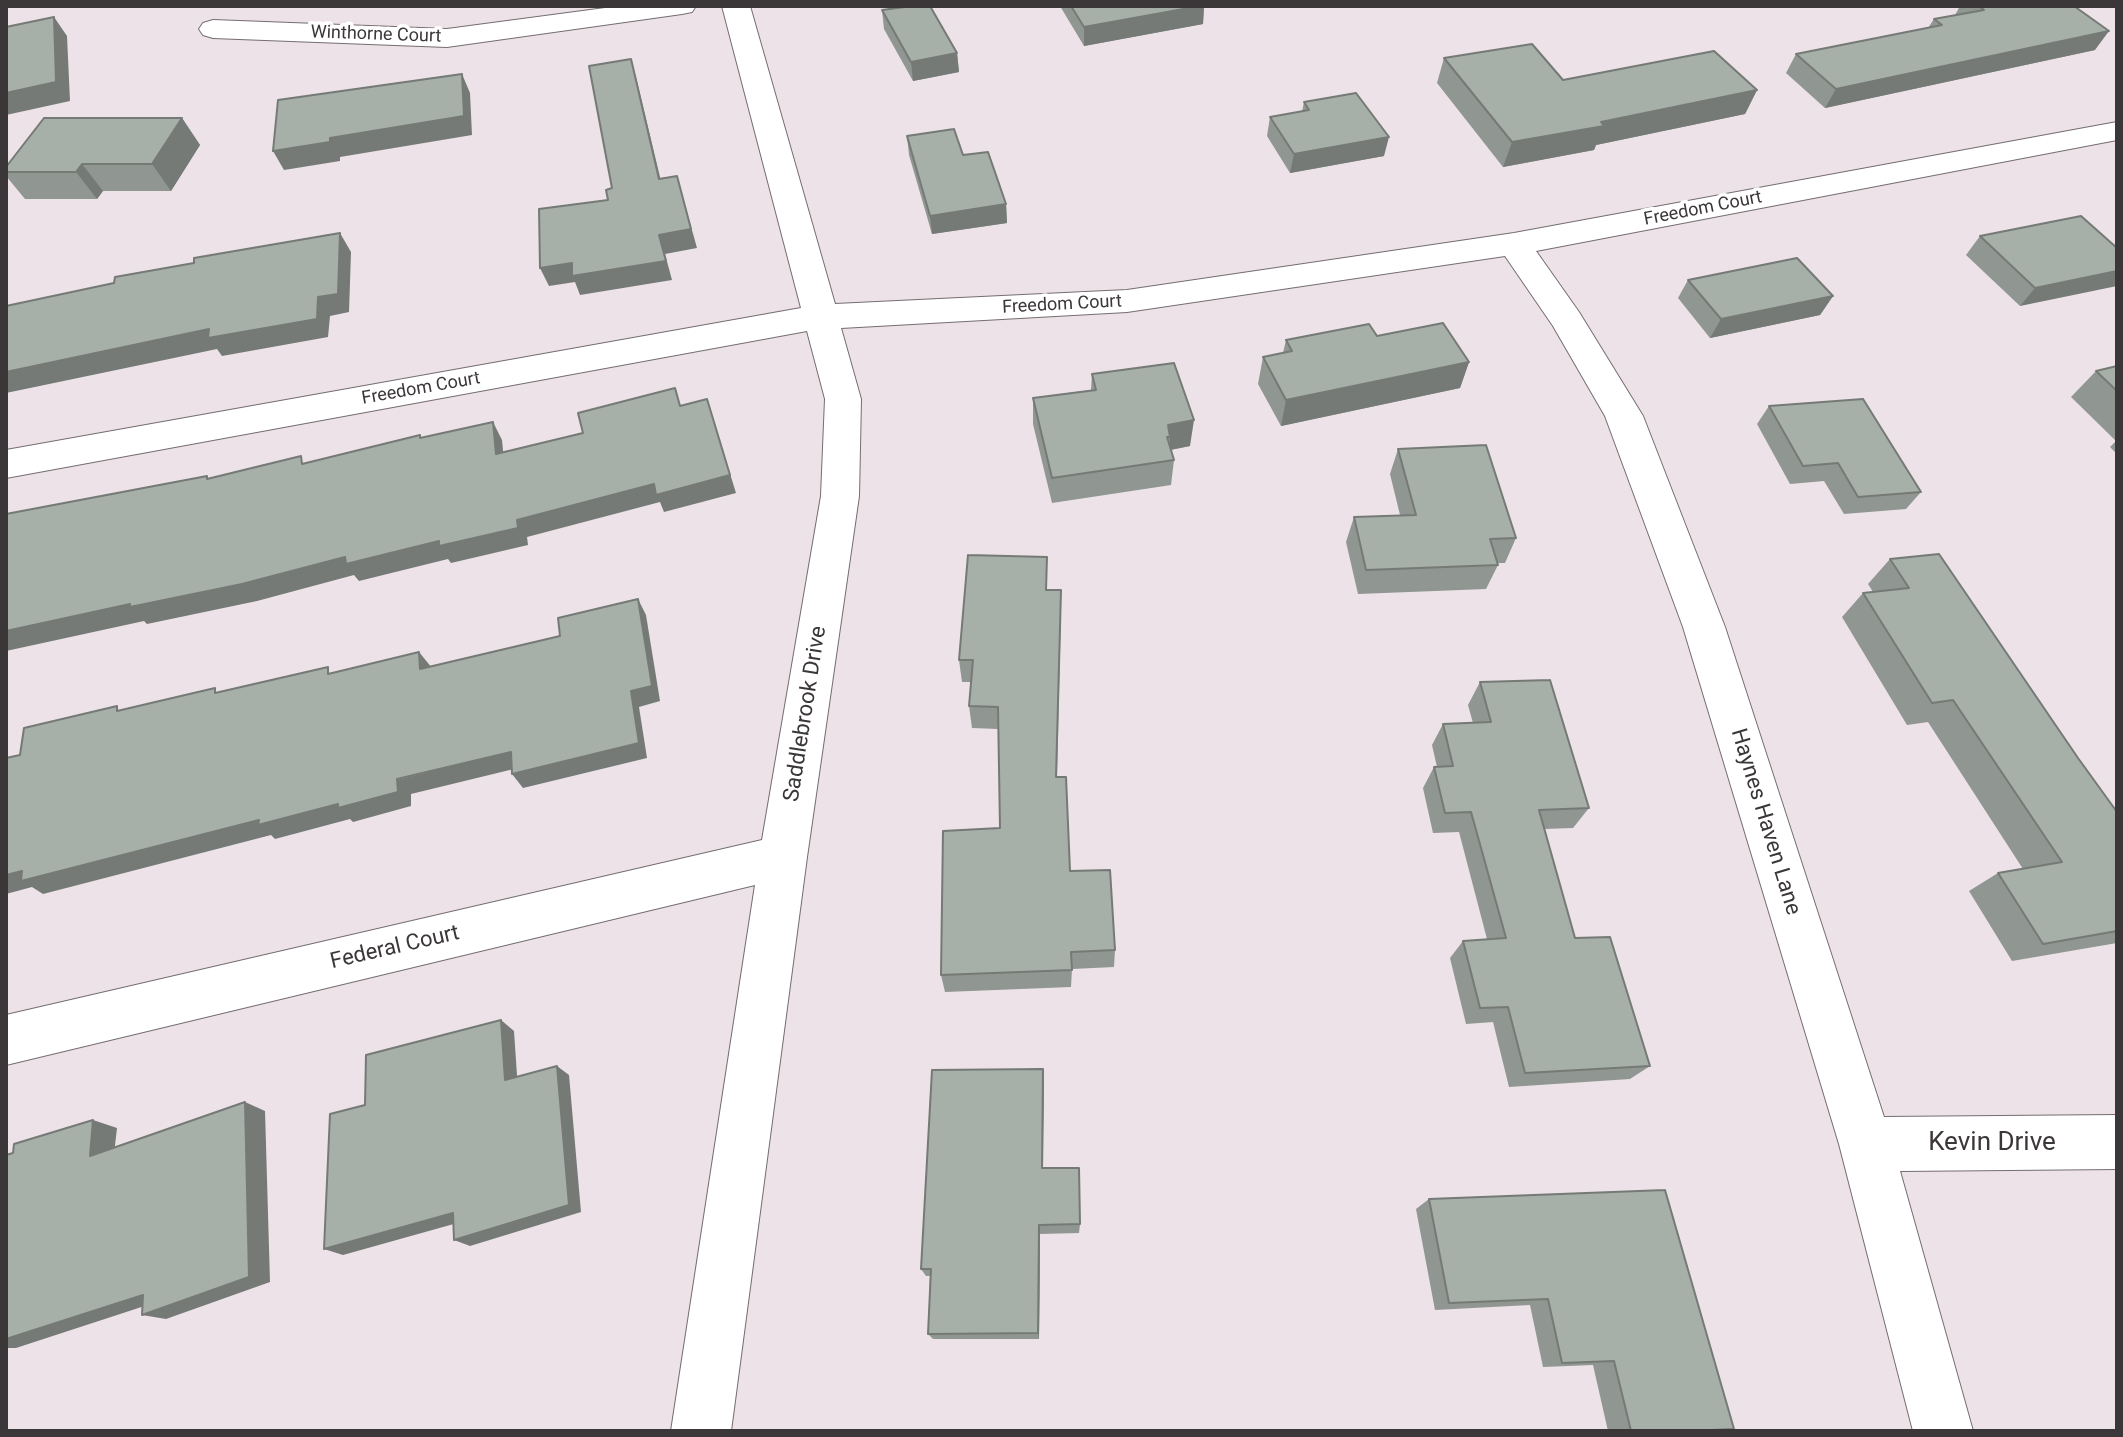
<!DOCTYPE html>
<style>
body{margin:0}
#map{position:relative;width:2123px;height:1437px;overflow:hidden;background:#ece2e7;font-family:Roboto,sans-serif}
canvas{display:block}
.frame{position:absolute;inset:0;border:8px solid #3b3739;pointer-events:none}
</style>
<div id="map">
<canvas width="2123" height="1437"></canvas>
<div class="frame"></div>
</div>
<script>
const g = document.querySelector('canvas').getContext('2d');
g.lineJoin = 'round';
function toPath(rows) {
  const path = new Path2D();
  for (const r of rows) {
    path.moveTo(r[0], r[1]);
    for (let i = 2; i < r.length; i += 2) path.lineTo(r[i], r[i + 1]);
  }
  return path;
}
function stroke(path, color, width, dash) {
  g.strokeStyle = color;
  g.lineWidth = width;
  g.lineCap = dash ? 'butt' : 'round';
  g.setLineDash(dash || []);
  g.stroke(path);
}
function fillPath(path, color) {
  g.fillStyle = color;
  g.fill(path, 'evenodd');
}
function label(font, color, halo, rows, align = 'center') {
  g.font = font + ' Roboto,sans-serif';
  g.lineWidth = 7;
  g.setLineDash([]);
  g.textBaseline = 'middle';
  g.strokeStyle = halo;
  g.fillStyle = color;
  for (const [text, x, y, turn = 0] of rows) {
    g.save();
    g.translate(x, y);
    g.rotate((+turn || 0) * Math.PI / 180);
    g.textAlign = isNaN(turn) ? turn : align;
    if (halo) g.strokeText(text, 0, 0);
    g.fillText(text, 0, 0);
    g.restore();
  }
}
const minor = toPath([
 [620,6,696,6,692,12,682,14,447,47,213,38,203,35,199,29,203,23,213,20,447,29,620,6],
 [722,6,750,6,835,304,1127,290,1514,233,2117,122,2117,140,1536,251,1579,312,1643,416,1725,627,1884,1117,2117,1115,2117,1169,1900,1171,1973,1431,1913,1431,1839,1144,1683,627,1605,416,1553,326,1505,256,1127,312,841,328,861,399,859,496,807,857,731,1431,671,1431,755,885,6,1065,6,1015,762,840,821,496,825,399,807,331,6,478,6,450,801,308,722,6]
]);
const wall = toPath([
 [1060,6,1204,6,1203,24,1084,46],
 [1960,6,2074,6,2095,50,1825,108,1786,73,1796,54,1928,28,1934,19,1955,15],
 [882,10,957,53,959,72,913,81,884,29],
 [1444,58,1563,80,1757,90,1745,114,1596,145,1594,150,1503,167,1437,83],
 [1304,102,1384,156,1290,173,1267,136,1270,117,1302,112],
 [182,118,200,145,171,191,103,191,97,199,25,199,6,176,6,167],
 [907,136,963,155,1006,204,1007,223,932,234,909,155],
 [1980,236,2117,248,2020,306,1966,255],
 [1688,280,1833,296,1820,315,1710,338,1678,298],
 [1377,336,1469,362,1460,388,1281,426,1258,384,1263,357,1283,353,1286,340],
 [2117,366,2117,454,2110,447,2116,441,2071,397,2096,371],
 [1092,374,1190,446,1171,450,1174,460,1171,485,1052,503,1033,424,1033,398,1091,390],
 [1769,406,1921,492,1906,509,1844,514,1824,481,1790,484,1757,424],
 [1398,449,1516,538,1505,563,1497,563,1498,565,1486,589,1358,594,1346,542,1354,517,1400,515,1390,474],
 [1890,559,2078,758,2117,812,2117,943,2012,961,1969,891,1998,873,2023,869,1928,722,1907,725,1842,617,1863,593,1873,592,1868,584],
 [1047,590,1061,614,1057,777,1070,871,1115,950,1114,967,1072,969,1071,987,945,992,941,975,1000,828,998,729,972,728,969,706,971,682,962,682,959,660],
 [1480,682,1589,808,1573,828,1544,829,1575,938,1650,1066,1630,1079,1509,1087,1493,1022,1466,1024,1450,958,1463,941,1487,939,1459,832,1433,833,1423,788,1434,767,1437,767,1432,745,1443,724,1473,723,1468,705],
 [1044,1083,1043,1168,1080,1224,1079,1233,1040,1234,1039,1339,933,1339,928,1334,930,1276,926,1276,921,1269],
 [1429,1199,1734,1429,1705,1431,1608,1431,1593,1365,1543,1367,1530,1305,1435,1310,1416,1209]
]);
const shadedWall = toPath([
 [1200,6,1204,6,1203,24,1084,46,1084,27],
 [54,17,67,36,70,101,6,115,6,93],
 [2109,31,2095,50,1825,108,1836,89],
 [957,53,959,72,913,81,911,62],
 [631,59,636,77,665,198,659,179],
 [462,74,470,93,472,135,340,157,340,161,284,170,273,151,330,138],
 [1757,90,1745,114,1596,145,1594,150,1503,167,1512,142,1601,122],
 [182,118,200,145,171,191,152,164],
 [1389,137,1384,156,1290,173,1294,154],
 [82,164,103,191,97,199,76,172],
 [677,176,697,248,665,254,672,280,580,295,575,282,549,286,540,268,572,263,659,235],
 [1006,204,1007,223,932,234,930,216],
 [340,233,351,252,349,312,330,316,328,337,222,356,217,349,6,393,6,372,318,297],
 [2117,271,2117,286,2020,306,2035,288],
 [1833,296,1820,315,1710,338,1721,319],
 [1469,362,1460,388,1281,426,1286,400],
 [707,399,736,493,664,512,660,502,527,537,528,545,451,563,448,559,359,581,354,575,257,601,147,624,144,621,6,651,6,631,517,520],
 [1194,420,1190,446,1169,450,1170,437,1168,425],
 [493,422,502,440,505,472,496,454],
 [638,599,646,615,660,701,639,707,647,758,523,788,512,774,631,691],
 [419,652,432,668,420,669],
 [511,752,522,767,411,794,411,806,353,822,350,819,275,839,271,835,43,894,32,887,6,894,6,875],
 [501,1020,514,1031,518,1090,505,1080],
 [557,1066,569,1075,581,1212,470,1246,454,1240],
 [1043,1069,1044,1083,1042,1179,1042,1168],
 [245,1102,265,1111,270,1282,166,1319,142,1315],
 [93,1120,117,1128,113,1163,90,1156],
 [453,1213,468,1220,343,1255,324,1249],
 [1039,1225,1040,1234,1039,1339,1038,1333],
 [143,1295,166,1299,16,1348,6,1348,6,1339]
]);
const building = toPath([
 [912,6,930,6,957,53,911,62,882,10,912,6],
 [1071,6,1200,6,1084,27,1071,6],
 [1979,6,2074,6,2109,31,1836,89,1796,54,1942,25,1934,19,1984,10,1979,6],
 [54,17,56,82,6,93,6,27,54,17],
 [1532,44,1563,80,1714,51,1757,90,1601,122,1604,126,1512,142,1444,58,1532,44],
 [631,59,659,179,677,176,691,229,659,235,666,261,572,276,572,263,540,268,539,209,608,200,606,190,612,188,589,66,631,59],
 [462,74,464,116,330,138,330,142,273,151,278,100,462,74],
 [1356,93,1389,137,1294,154,1270,117,1309,110,1304,102,1356,93],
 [44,118,182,118,152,164,82,164,76,172,6,172,6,167,44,118],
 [954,129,963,155,988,152,1006,204,930,216,907,136,954,129],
 [2081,216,2117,248,2117,271,2035,288,1980,236,2081,216],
 [340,233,338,294,318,297,317,319,208,338,209,329,6,372,6,306,114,283,115,277,194,263,194,258,340,233],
 [1797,258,1833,296,1721,319,1688,280,1797,258],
 [1443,323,1469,362,1286,400,1263,357,1292,351,1286,340,1369,324,1377,336,1443,323],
 [1174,363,1194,420,1168,425,1170,437,1167,437,1174,460,1052,478,1033,398,1096,390,1092,374,1174,363],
 [2117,366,2117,391,2096,371,2117,366],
 [675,388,680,406,707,399,730,475,656,495,654,484,517,520,518,528,439,546,439,541,346,564,345,557,242,584,130,607,130,604,6,631,6,514,207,476,207,479,301,456,302,464,420,435,420,438,493,422,496,454,583,433,578,413,675,388],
 [1863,399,1921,492,1858,497,1838,463,1803,466,1769,406,1863,399],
 [1486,445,1516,538,1490,539,1498,565,1366,570,1354,517,1416,515,1398,449,1486,445],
 [1939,554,2078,758,2117,812,2117,931,2043,944,1998,873,2062,862,1953,700,1932,703,1863,593,1909,588,1890,559,1939,554],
 [968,555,1047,557,1046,590,1061,590,1056,777,1066,777,1070,871,1110,870,1115,950,1071,952,1072,970,941,975,943,831,1000,828,998,707,969,706,973,660,959,660,968,555],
 [638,599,652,686,631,691,639,743,512,774,511,752,397,779,398,792,338,808,338,804,258,825,259,820,21,881,22,871,6,875,6,758,20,755,24,728,117,706,117,711,215,688,215,693,328,667,328,674,419,652,420,669,560,636,558,618,638,599],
 [1550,680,1589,808,1539,810,1575,938,1610,937,1650,1066,1525,1073,1508,1007,1480,1008,1463,941,1506,938,1471,812,1445,813,1434,767,1453,766,1443,724,1491,722,1480,682,1550,680],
 [501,1020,505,1080,557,1066,569,1205,454,1240,453,1213,324,1249,330,1114,365,1105,366,1055,501,1020],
 [1043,1069,1042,1168,1079,1168,1080,1224,1039,1225,1038,1333,928,1334,931,1269,921,1269,932,1070,1043,1069],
 [245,1102,249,1277,142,1315,143,1295,6,1339,6,1155,13,1153,14,1144,93,1120,90,1156,245,1102],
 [1665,1190,1734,1429,1688,1431,1631,1431,1614,1361,1562,1363,1548,1299,1449,1303,1429,1199,1665,1190]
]);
const farStreetnames = [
 ["Winthorne Court",376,35,2],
 ["Freedom Court",1703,209,-11],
 ["Freedom Court",1062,305,-3],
 ["Freedom Court",421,389,-10]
];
const streetNames = [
 ["Saddlebrook Drive",806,714,-81],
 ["Haynes Haven Lane",1765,822,73],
 ["Federal Court",395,948,-13]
];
const nearStreetnames = [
 ["Kevin Drive",1992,1143]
];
stroke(minor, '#756d71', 2);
fillPath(minor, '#fff');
fillPath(wall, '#909691');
fillPath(shadedWall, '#757a76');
fillPath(building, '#a7afa9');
stroke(building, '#757a76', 2);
label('18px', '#3b3739', '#fff', farStreetnames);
label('22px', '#3b3739', '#fff', streetNames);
label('26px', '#3b3739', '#fff', nearStreetnames);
</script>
